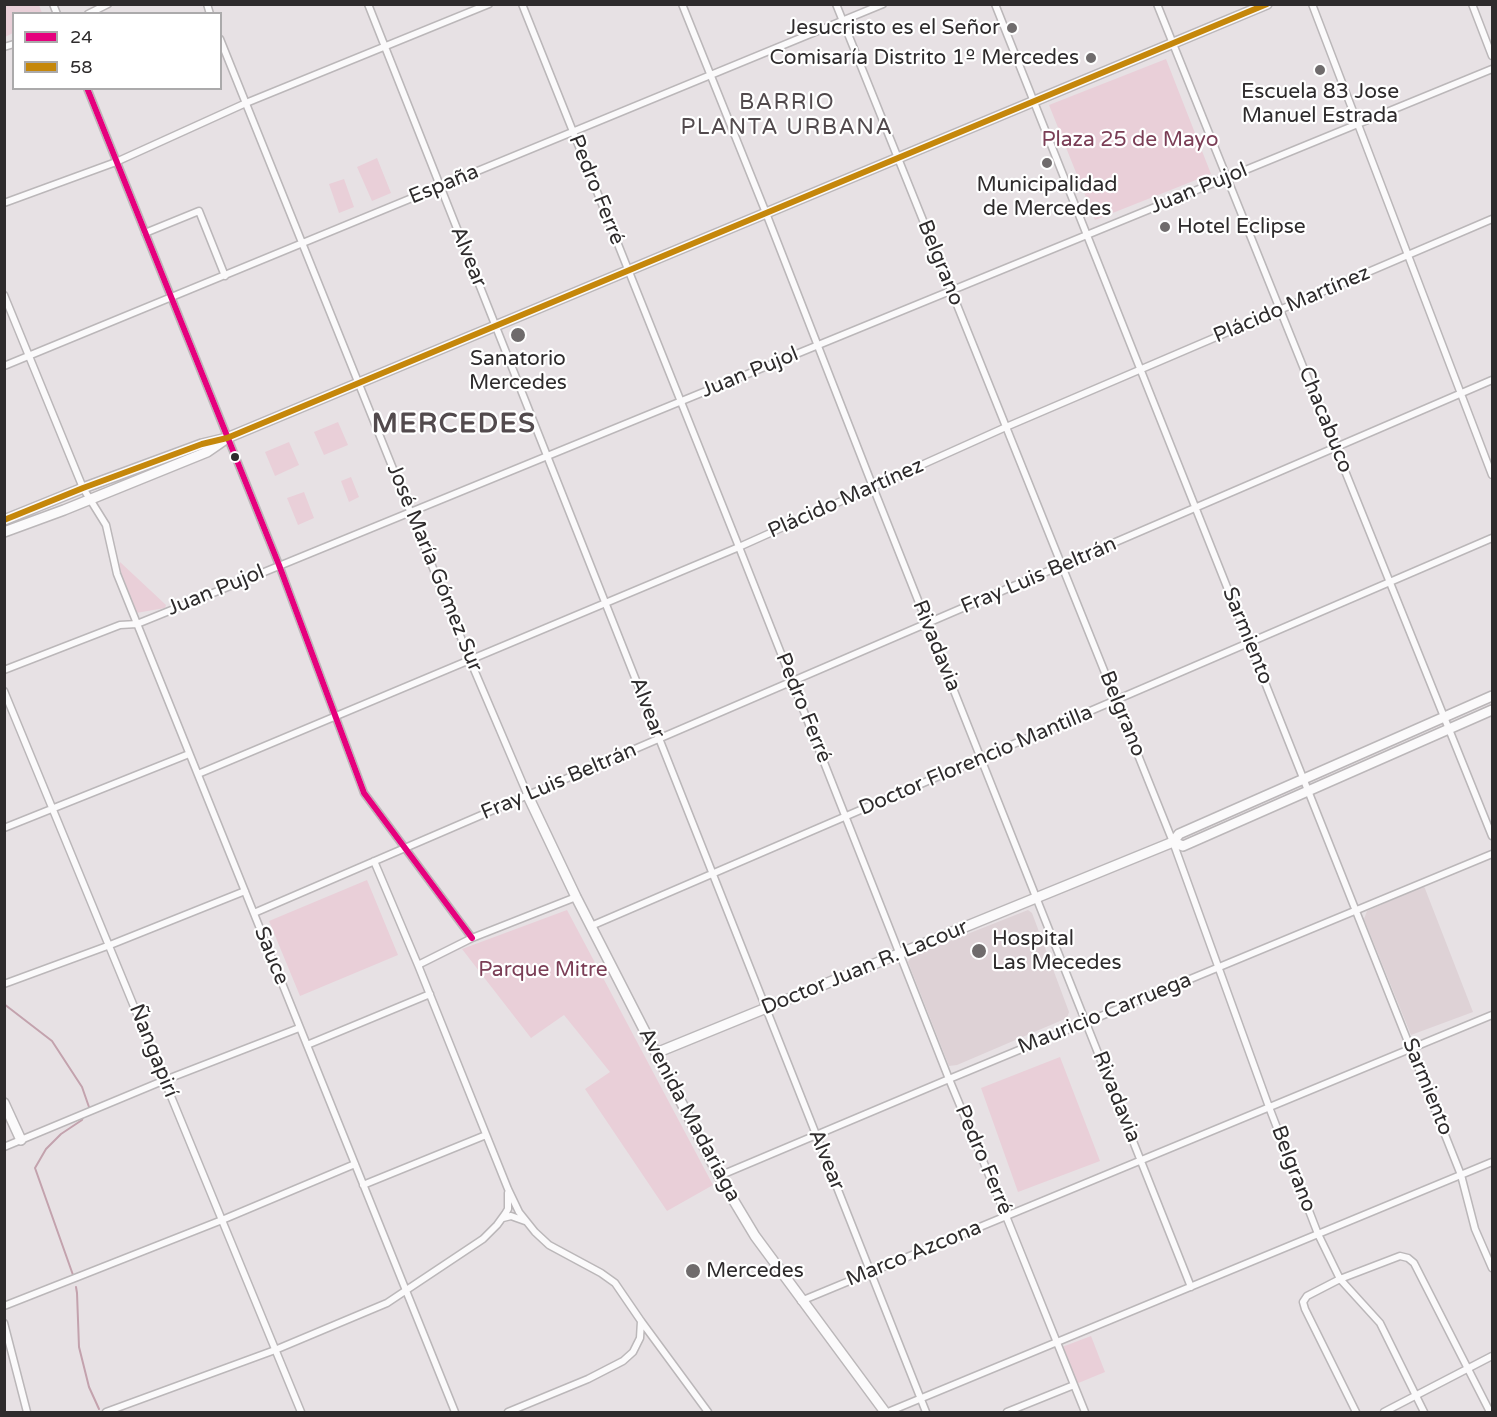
<!DOCTYPE html>
<meta charset="utf-8">
<style>
body{margin:0}
#map{position:relative;width:1497px;height:1417px;overflow:hidden;background:#e7e1e4;font-family:"Varela Round",sans-serif}
canvas{display:block}
.frame{position:absolute;inset:0;border:6px solid #2e2b2c;pointer-events:none}
.legend{position:absolute;left:12px;top:12px;width:210px;height:78px;box-sizing:border-box;background:#fff;border:2px solid #abaaab;margin:0;padding:8px 10px;list-style:none;font-size:18px;color:#2e2b2c}
.legend li{display:flex;align-items:center;gap:12px;height:30px}
.legend b{width:30px;border:2px solid #abaaab}
</style>
<div id="map">
<canvas width="1497" height="1417"></canvas>
<div class="frame"></div>
<ul class="legend">
<li><b style="height:8px;background:#e5007d"></b>24</li>
<li><b style="height:8px;background:#c5870b"></b>58</li>
</ul>
</div>
<script>
const g = document.querySelector('canvas').getContext('2d');
g.lineJoin = 'round';
function fillPath(path, color) {
  g.fillStyle = color;
  g.fill(path, 'evenodd');
}
function toPath(rows) {
  const path = new Path2D();
  for (const r of rows) {
    path.moveTo(r[0], r[1]);
    for (let i = 2; i < r.length; i += 2) path.lineTo(r[i], r[i + 1]);
  }
  return path;
}
function stroke(path, color, width, dash) {
  g.strokeStyle = color;
  g.lineWidth = width;
  g.lineCap = dash ? 'butt' : 'round';
  g.setLineDash(dash || []);
  g.stroke(path);
}
function label(font, color, halo, rows, align = 'center') {
  g.font = font + ' "Varela Round",sans-serif';
  g.lineWidth = 4.5;
  g.setLineDash([]);
  g.textBaseline = 'middle';
  g.strokeStyle = halo;
  g.fillStyle = color;
  for (const [text, x, y, turn = 0] of rows) {
    g.save();
    g.translate(x, y);
    g.rotate((+turn || 0) * Math.PI / 180);
    g.textAlign = isNaN(turn) ? turn : align;
    if (halo) g.strokeText(text, 0, 0);
    g.fillText(text, 0, 0);
    g.restore();
  }
}
const built = toPath([
 [1424,886,1473,1012,1411,1035,1364,919,1367,911],
 [1028,910,1032,913,1069,1012,1067,1018,957,1065,949,1066,908,962,912,956]
]);
const green = toPath([
 [5,4,39,5,42,13,14,14,13,33,5,37],
 [1166,59,1211,174,1095,220,1049,105],
 [377,158,391,193,372,201,357,167],
 [344,179,354,207,339,213,329,184],
 [338,422,348,445,324,455,314,432],
 [289,442,299,465,275,476,265,452],
 [351,477,359,497,349,502,341,481],
 [304,492,314,518,298,525,287,498],
 [120,562,166,605,165,608,136,613,118,574],
 [367,880,398,955,300,996,269,921],
 [567,910,713,1185,667,1211,585,1089,610,1072,564,1015,531,1038,462,949],
 [1060,1057,1100,1161,1018,1192,981,1088],
 [1091,1336,1105,1372,1076,1384,1062,1347]
]);
const stream = toPath([
 [4,1004,52,1041,82,1087,89,1107],
 [73,1275,35,1168,46,1149,61,1134,82,1120,84,1115],
 [76,1287,77,1293,79,1347,89,1387,99,1409]
]);
const street = toPath([
 [53,4,57,14],
 [207,4,210,14],
 [368,4,926,1412],
 [522,4,739,547,949,1079,1006,1216,1085,1412],
 [682,4,766,213,873,487,1191,1287],
 [836,4,1173,842,1269,1107,1318,1234,1340,1279,1380,1323,1424,1412],
 [995,4,1461,1175,1475,1229,1492,1268],
 [1157,4,1492,836],
 [1312,4,1492,475],
 [1472,4,1492,56],
 [88,14,108,4],
 [220,39,470,660,528,796],
 [4,47,14,44],
 [87,88,279,565,364,793,472,938],
 [4,203,116,162,246,103,489,4],
 [145,233,199,211,225,276],
 [4,295,83,488,106,525,117,574,455,1412],
 [4,366,883,4],
 [4,670,120,625,137,624,174,609,1492,69],
 [4,691,301,1412],
 [198,774,739,547,1006,427,1492,219],
 [4,828,189,754],
 [374,861,418,965,508,1189,519,1212,535,1232,549,1245,601,1273,615,1283,641,1321,708,1412],
 [254,913,1492,380],
 [591,926,1492,538],
 [418,965,472,938,576,897],
 [4,984,110,945,245,891],
 [307,1045,430,994],
 [4,1147,165,1080,299,1028],
 [719,1176,949,1079,1492,854],
 [363,1185,486,1135],
 [503,1218,511,1216,525,1221],
 [801,1301,1492,1015],
 [4,1306,222,1220,355,1164],
 [4,1323,27,1412],
 [106,1412,275,1350,387,1303,483,1239,497,1225,505,1214,508,1209,508,1193],
 [508,1412,588,1379,623,1361,633,1352,640,1338,641,1321],
 [888,1412,1492,1162],
 [1007,1412,1074,1385],
 [1356,1412,1305,1309,1303,1302,1307,1296,1340,1279,1400,1256,1408,1258,1414,1263,1490,1412],
 [1384,1412,1492,1356]
]);
const secondary = toPath([
 [4,520,83,488,202,444,227,438,1267,4],
 [4,532,64,510,207,452,223,441],
 [528,796,576,897,719,1176,755,1236,885,1412],
 [1173,842,1179,834,1492,696],
 [1173,842,1183,846,1492,710],
 [656,1053,1173,842],
 [4,1103,21,1140]
]);
const bus1 = toPath([
 [87,88,279,565,364,793,472,938]
]);
const bus2 = toPath([
 [4,520,83,488,202,444,227,438,1267,4]
]);
const markers = [
 [1012,28,6,"#6f6b6c"],
 [1091,58,6,"#6f6b6c"],
 [1320,70,6,"#6f6b6c"],
 [1047,163,6,"#6f6b6c"],
 [1165,227,6,"#6f6b6c"],
 [518,335,8,"#6f6b6c"],
 [235,457,5,"#2e2b2c"],
 [979,951,8,"#6f6b6c"],
 [693,1271,8,"#6f6b6c"]
];
const poiNames = [
 ["Jesucristo es el Señor",1000,28,"right"],
 ["Comisaría Distrito 1º Mercedes",1079,58,"right"],
 ["Escuela 83 Jose",1320,92],
 ["Manuel Estrada",1320,116],
 ["Municipalidad",1047,185],
 ["de Mercedes",1047,209],
 ["Hotel Eclipse",1177,227,"left"],
 ["Sanatorio",518,359],
 ["Mercedes",518,383],
 ["Hospital",992,939,"left"],
 ["Las Mecedes",992,963,"left"],
 ["Mercedes",706,1271,"left"]
];
const parkNames = [
 ["Plaza 25 de Mayo",1130,140],
 ["Parque Mitre",543,970]
];
const streetNames = [
 ["España",444,185,-22],
 ["Juan Pujol",1199,189,-22],
 ["Pedro Ferré",596,190,68],
 ["Alvear",468,257,68],
 ["Belgrano",940,263,68],
 ["Plácido Martínez",1292,305,-23],
 ["Juan Pujol",750,373,-22],
 ["Chacabuco",1325,420,68],
 ["Plácido Martínez",846,499,-24],
 ["José María Gómez Sur",434,568,68],
 ["Fray Luis Beltrán",1039,576,-23],
 ["Juan Pujol",216,591,-22],
 ["Sarmiento",1247,636,68],
 ["Rivadavia",936,646,68],
 ["Alvear",647,708,69],
 ["Pedro Ferré",803,708,68],
 ["Belgrano",1122,714,68],
 ["Doctor Florencio Mantilla",976,761,-23],
 ["Fray Luis Beltrán",559,782,-23],
 ["Sauce",271,956,68],
 ["Doctor Juan R. Lacour",865,968,-22],
 ["Mauricio Carruega",1105,1014,-22],
 ["Ñangapirí",153,1051,68],
 ["Sarmiento",1427,1087,68],
 ["Rivadavia",1116,1097,68],
 ["Avenida Madariaga",689,1115,62],
 ["Alvear",826,1160,68],
 ["Pedro Ferré",983,1160,67],
 ["Belgrano",1293,1169,69],
 ["Marco Azcona",914,1254,-22]
];
const neighbourhoodNames = [
 ["BARRIO",787,103],
 ["PLANTA URBANA",787,128]
];
const districtNames = [
 ["MERCEDES",454,425]
];
fillPath(built, '#ded2d6');
fillPath(green, '#e9cfd8');
stroke(stream, '#c3a2ad', 2);
stroke(street, '#bbb7b9', 9);
stroke(secondary, '#bbb7b9', 12);
stroke(street, '#fbfafb', 6);
stroke(secondary, '#fbfafb', 9);
stroke(bus1, '#e5007d', 6);
stroke(bus2, '#c5870b', 6);
for (const [x, y, r, color] of markers) {
  const dot = new Path2D();
  dot.arc(x, y, r, 0, 2 * Math.PI);
  g.fillStyle = color;
  g.fill(dot);
  stroke(dot, '#fff', 2);
}
label('21px', '#2e2b2c', '#fff', poiNames);
label('21px', '#7b3e56', '#fff', parkNames);
label('21px', '#2e2b2c', '#fff', streetNames);
g.letterSpacing = '1.5px';
label('22px', '#524a4d', '#fff', neighbourhoodNames);
g.letterSpacing = '0px';
g.letterSpacing = '1.5px';
label('bold 27px', '#524a4d', '#fff', districtNames);
g.letterSpacing = '0px';
</script>
